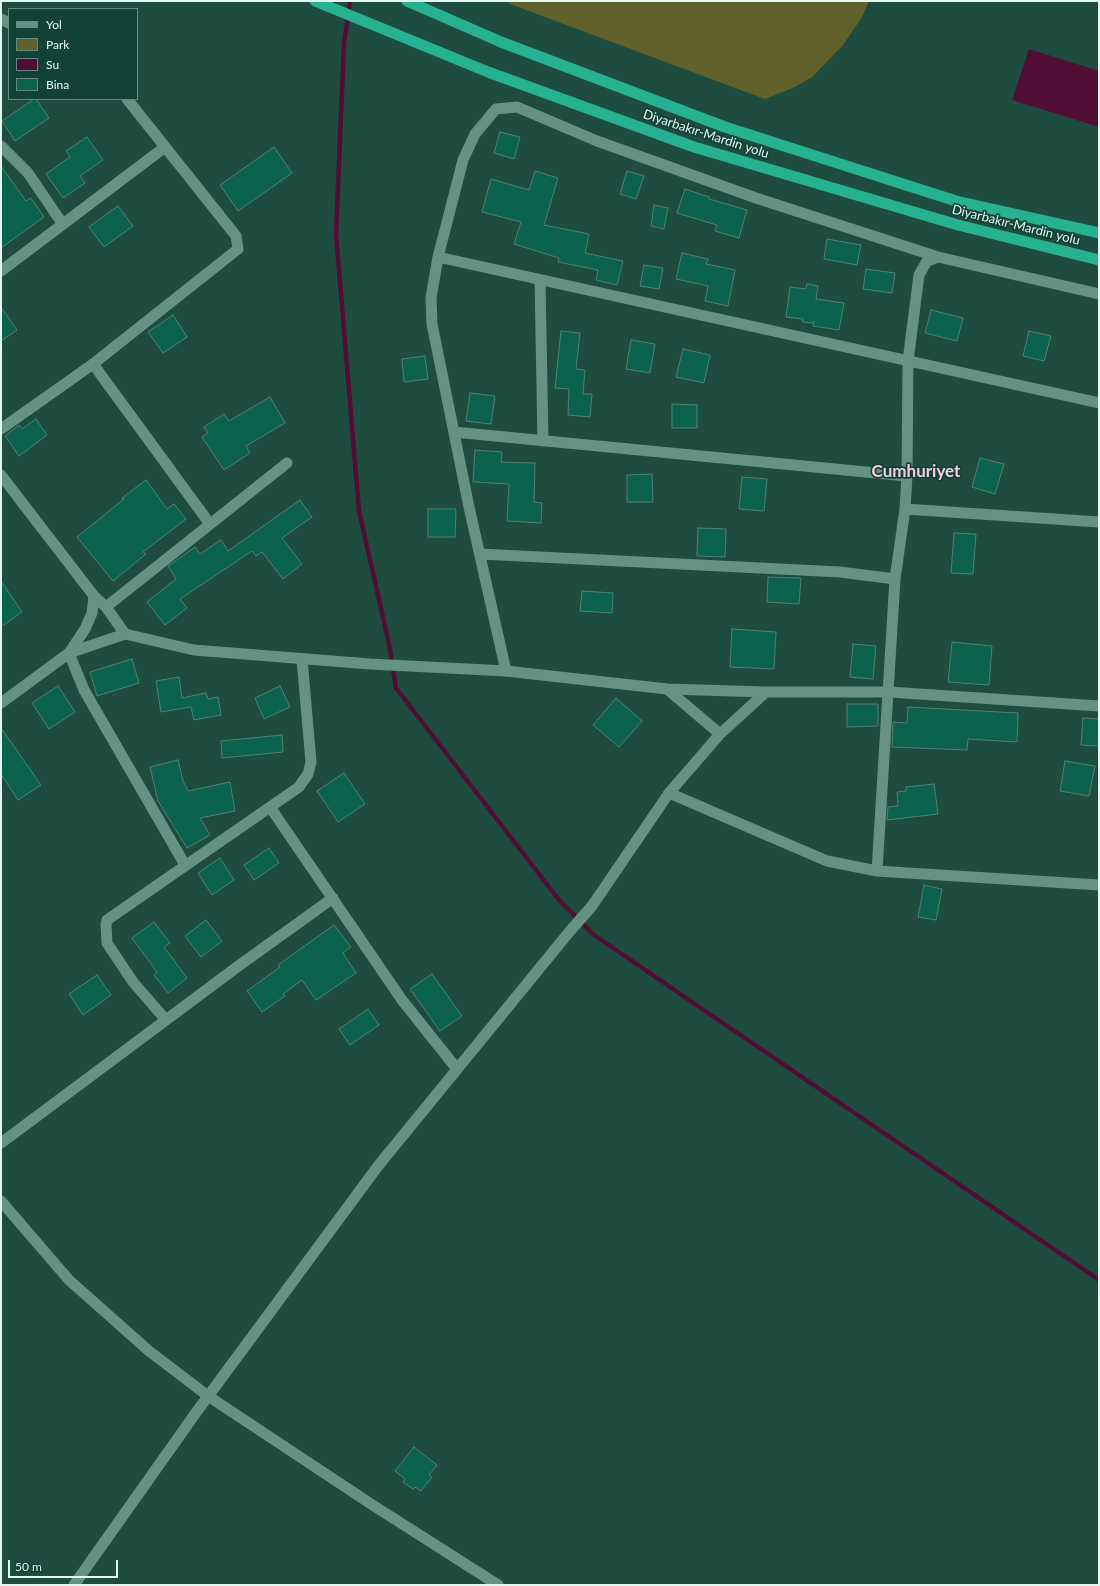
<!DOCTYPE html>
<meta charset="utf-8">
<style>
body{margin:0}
#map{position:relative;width:1100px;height:1586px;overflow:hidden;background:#1e4d3f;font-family:Lato,sans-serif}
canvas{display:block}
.frame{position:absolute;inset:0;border:2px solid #e0f8ef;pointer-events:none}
.legend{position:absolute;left:8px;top:8px;width:130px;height:92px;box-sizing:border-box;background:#124235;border:1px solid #648b7f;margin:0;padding:5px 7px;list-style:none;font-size:12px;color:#e0f8ef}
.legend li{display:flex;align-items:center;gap:8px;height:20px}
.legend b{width:20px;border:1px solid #648b7f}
.scale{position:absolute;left:8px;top:1560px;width:110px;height:18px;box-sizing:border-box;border:2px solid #e0f8ef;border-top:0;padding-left:5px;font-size:12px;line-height:14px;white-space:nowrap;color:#e0f8ef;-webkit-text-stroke:3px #124235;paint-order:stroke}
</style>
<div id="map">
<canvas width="1100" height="1586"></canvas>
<div class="frame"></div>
<ul class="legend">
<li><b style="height:5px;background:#649383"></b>Yol</li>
<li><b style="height:11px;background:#61622b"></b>Park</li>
<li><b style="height:11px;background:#510e34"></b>Su</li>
<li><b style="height:11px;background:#0c634d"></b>Bina</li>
</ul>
<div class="scale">50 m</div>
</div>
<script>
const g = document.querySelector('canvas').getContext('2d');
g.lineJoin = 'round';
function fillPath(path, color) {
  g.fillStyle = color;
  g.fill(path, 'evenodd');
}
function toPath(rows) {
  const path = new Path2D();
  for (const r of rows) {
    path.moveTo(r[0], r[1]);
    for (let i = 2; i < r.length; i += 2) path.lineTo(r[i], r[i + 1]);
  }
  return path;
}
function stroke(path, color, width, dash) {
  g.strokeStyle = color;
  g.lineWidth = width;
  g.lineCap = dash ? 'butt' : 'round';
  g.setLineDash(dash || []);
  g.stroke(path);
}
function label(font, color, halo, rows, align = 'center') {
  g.font = font + ' Lato,sans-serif';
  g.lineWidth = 3.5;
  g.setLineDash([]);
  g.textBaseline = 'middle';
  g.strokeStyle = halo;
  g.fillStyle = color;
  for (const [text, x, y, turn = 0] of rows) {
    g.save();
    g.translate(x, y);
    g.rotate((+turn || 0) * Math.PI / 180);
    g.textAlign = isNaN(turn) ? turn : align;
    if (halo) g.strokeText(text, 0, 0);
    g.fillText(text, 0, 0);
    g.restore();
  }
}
const green = toPath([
 [508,1,869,1,862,17,843,45,812,77,795,87,765,99,510,4]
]);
const water = toPath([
 [1029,49,1099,71,1099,127,1012,100]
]);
const stream = toPath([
 [350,1,344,44,336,234,359,511,389,644,396,688,559,900,594,935,1099,1280]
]);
const building = toPath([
 [34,99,36,99,49,118,15,141,2,121,34,99],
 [500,132,520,137,514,159,494,153,500,132],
 [87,137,103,160,80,176,85,183,63,198,46,174,70,157,66,151,87,137],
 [274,147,292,173,238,211,220,185,274,147],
 [1,166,26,201,31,198,44,217,1,248,1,166],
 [535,171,558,178,544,225,589,234,585,253,623,261,617,285,596,280,598,270,558,262,559,258,514,244,521,222,482,212,491,179,529,190,535,171],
 [627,171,644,176,636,199,620,194,627,171],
 [685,189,709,197,709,199,747,210,739,238,715,231,717,225,677,213,685,189],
 [654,205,668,208,664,229,651,226,654,205],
 [118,206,133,226,104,247,89,227,118,206],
 [827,239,861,245,857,265,824,259,827,239],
 [682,253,708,259,706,264,735,270,728,306,705,301,708,286,676,279,682,253],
 [644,265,663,268,659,289,640,286,644,265],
 [866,269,895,273,892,293,863,289,866,269],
 [807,284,818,286,816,299,844,303,839,330,813,326,814,321,813,323,802,322,803,319,786,317,790,287,806,289,807,284],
 [1,307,17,330,1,341,1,307],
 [931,310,963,318,957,341,925,333,931,310],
 [173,315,187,337,163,353,148,332,173,315],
 [561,331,580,333,576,369,585,370,583,394,592,394,590,417,568,415,569,389,555,388,561,331],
 [1029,331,1051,336,1044,361,1023,356,1029,331],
 [631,340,655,344,650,373,626,369,631,340],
 [683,349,710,355,704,383,676,377,683,349],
 [425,356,428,379,404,382,402,359,425,356],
 [470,393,495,396,491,424,466,421,470,393],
 [270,397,285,423,246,446,250,453,224,470,202,437,208,433,204,427,224,414,229,421,270,397],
 [672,404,697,405,697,428,672,428,672,404],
 [36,419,47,435,19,456,5,436,19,425,22,429,36,419],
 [475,450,502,452,501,462,535,463,534,502,542,503,541,523,507,521,509,484,473,482,475,450],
 [980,458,1004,464,995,494,972,487,980,458],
 [652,474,653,502,627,502,627,475,652,474],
 [742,477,767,479,764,511,739,509,742,477],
 [146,480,167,509,174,504,186,519,143,552,146,554,113,581,77,537,124,499,122,498,146,480],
 [300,500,312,517,282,538,302,564,283,579,262,552,256,556,252,551,180,599,187,608,165,625,147,602,176,579,168,566,181,557,195,547,200,554,221,540,228,551,300,500],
 [428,509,456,509,455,537,428,537,428,509],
 [698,528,726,529,725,557,697,556,698,528],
 [954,533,976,534,973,574,951,573,954,533],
 [768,577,801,578,799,604,767,602,768,577],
 [1,581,22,612,1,627,1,581],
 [582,591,613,593,612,613,580,611,582,591],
 [732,629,776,632,774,669,730,667,732,629],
 [952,642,992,646,989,685,948,682,952,642],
 [853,644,876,646,873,679,850,677,853,644],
 [132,659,139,683,97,696,90,672,132,659],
 [179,677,182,698,206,693,208,699,218,697,221,715,194,720,191,707,161,712,156,681,179,677],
 [58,686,75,712,49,729,32,703,58,686],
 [280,686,290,707,264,719,255,698,280,686],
 [616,698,642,721,619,747,593,725,616,698],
 [847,704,878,704,878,726,847,727,847,704],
 [908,707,1018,713,1017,742,968,739,967,750,892,747,893,722,907,723,908,707],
 [1083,718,1099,719,1099,746,1081,745,1083,718],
 [1,728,41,785,18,800,1,774,1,728],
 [282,735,283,752,222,758,221,741,282,735],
 [178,760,183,781,188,791,230,782,235,811,200,818,210,835,187,848,158,801,150,767,178,760],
 [1065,761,1095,766,1089,796,1060,791,1065,761],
 [344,773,365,804,338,822,317,791,344,773],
 [934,784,938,814,887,820,888,807,898,806,897,792,906,791,906,787,934,784],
 [269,848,279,863,254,880,244,865,269,848],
 [220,858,234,880,212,895,198,873,220,858],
 [924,885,942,889,936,920,918,917,924,885],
 [206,920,222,941,201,957,185,936,206,920],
 [154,922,170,943,164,947,187,978,168,993,154,975,157,972,132,938,154,922],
 [334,925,351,947,343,953,356,973,316,1000,302,980,283,994,285,996,262,1012,247,991,280,967,278,965,334,925],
 [432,974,462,1016,440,1031,410,989,432,974],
 [97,975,111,995,83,1015,69,994,97,975],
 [368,1009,379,1025,350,1045,339,1029,368,1009],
 [414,1447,437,1465,429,1475,432,1477,421,1491,415,1487,413,1489,403,1482,405,1479,395,1471,414,1447]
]);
const minor = toPath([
 [1,19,9,23],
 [1,146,28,173,62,223],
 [438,257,1099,403],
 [1,271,165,147],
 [540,280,543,441],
 [93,364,210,524],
 [1,429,93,364,238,249,236,236,127,99],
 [454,432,907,476],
 [1,475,94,596,106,607,125,634],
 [905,509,1099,522],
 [480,554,840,572,895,579],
 [94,596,92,613,85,629,69,653,84,690,185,865],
 [106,607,287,463],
 [506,671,469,507,432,324,431,298,438,257,463,160,475,134,496,109,517,107,597,141,756,198,938,257],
 [669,793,827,861,877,871,1099,885],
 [270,807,402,1000,457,1069],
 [877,871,895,579,905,509,907,476,908,361,919,275,927,261,938,257,1099,294],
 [166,1020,133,982,107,943,106,925,107,920,299,787,308,774,311,762,302,659],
 [1,1143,237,967,333,898],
 [1,1201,69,1280,149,1351,208,1396,371,1504,498,1585]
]);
const tertiary = toPath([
 [667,689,720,734],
 [1,703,69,653,125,634,194,650,370,664,506,671,667,689,766,692,889,692,1099,706],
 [74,1585,195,1414,378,1166,570,931,592,906,669,793,720,734,766,692]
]);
const trunk = toPath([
 [315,1,488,72,694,147,958,225,1099,260],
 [407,1,501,42,725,127,956,201,1099,233]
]);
const streetNames = [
 ["Diyarbakır-Mardin yolu",706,134,18],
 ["Diyarbakır-Mardin yolu",1016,225,14]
];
const districtNames = [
 ["Cumhuriyet",916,472]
];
fillPath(green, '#61622b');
fillPath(water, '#510e34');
stroke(stream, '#510e34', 4.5);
fillPath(building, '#0c634d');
stroke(building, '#528071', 1);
stroke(minor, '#649383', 11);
stroke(tertiary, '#649383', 11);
stroke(trunk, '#26b290', 11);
label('13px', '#e0f8ef', '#124235', streetNames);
label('bold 17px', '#facadf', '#124235', districtNames);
</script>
